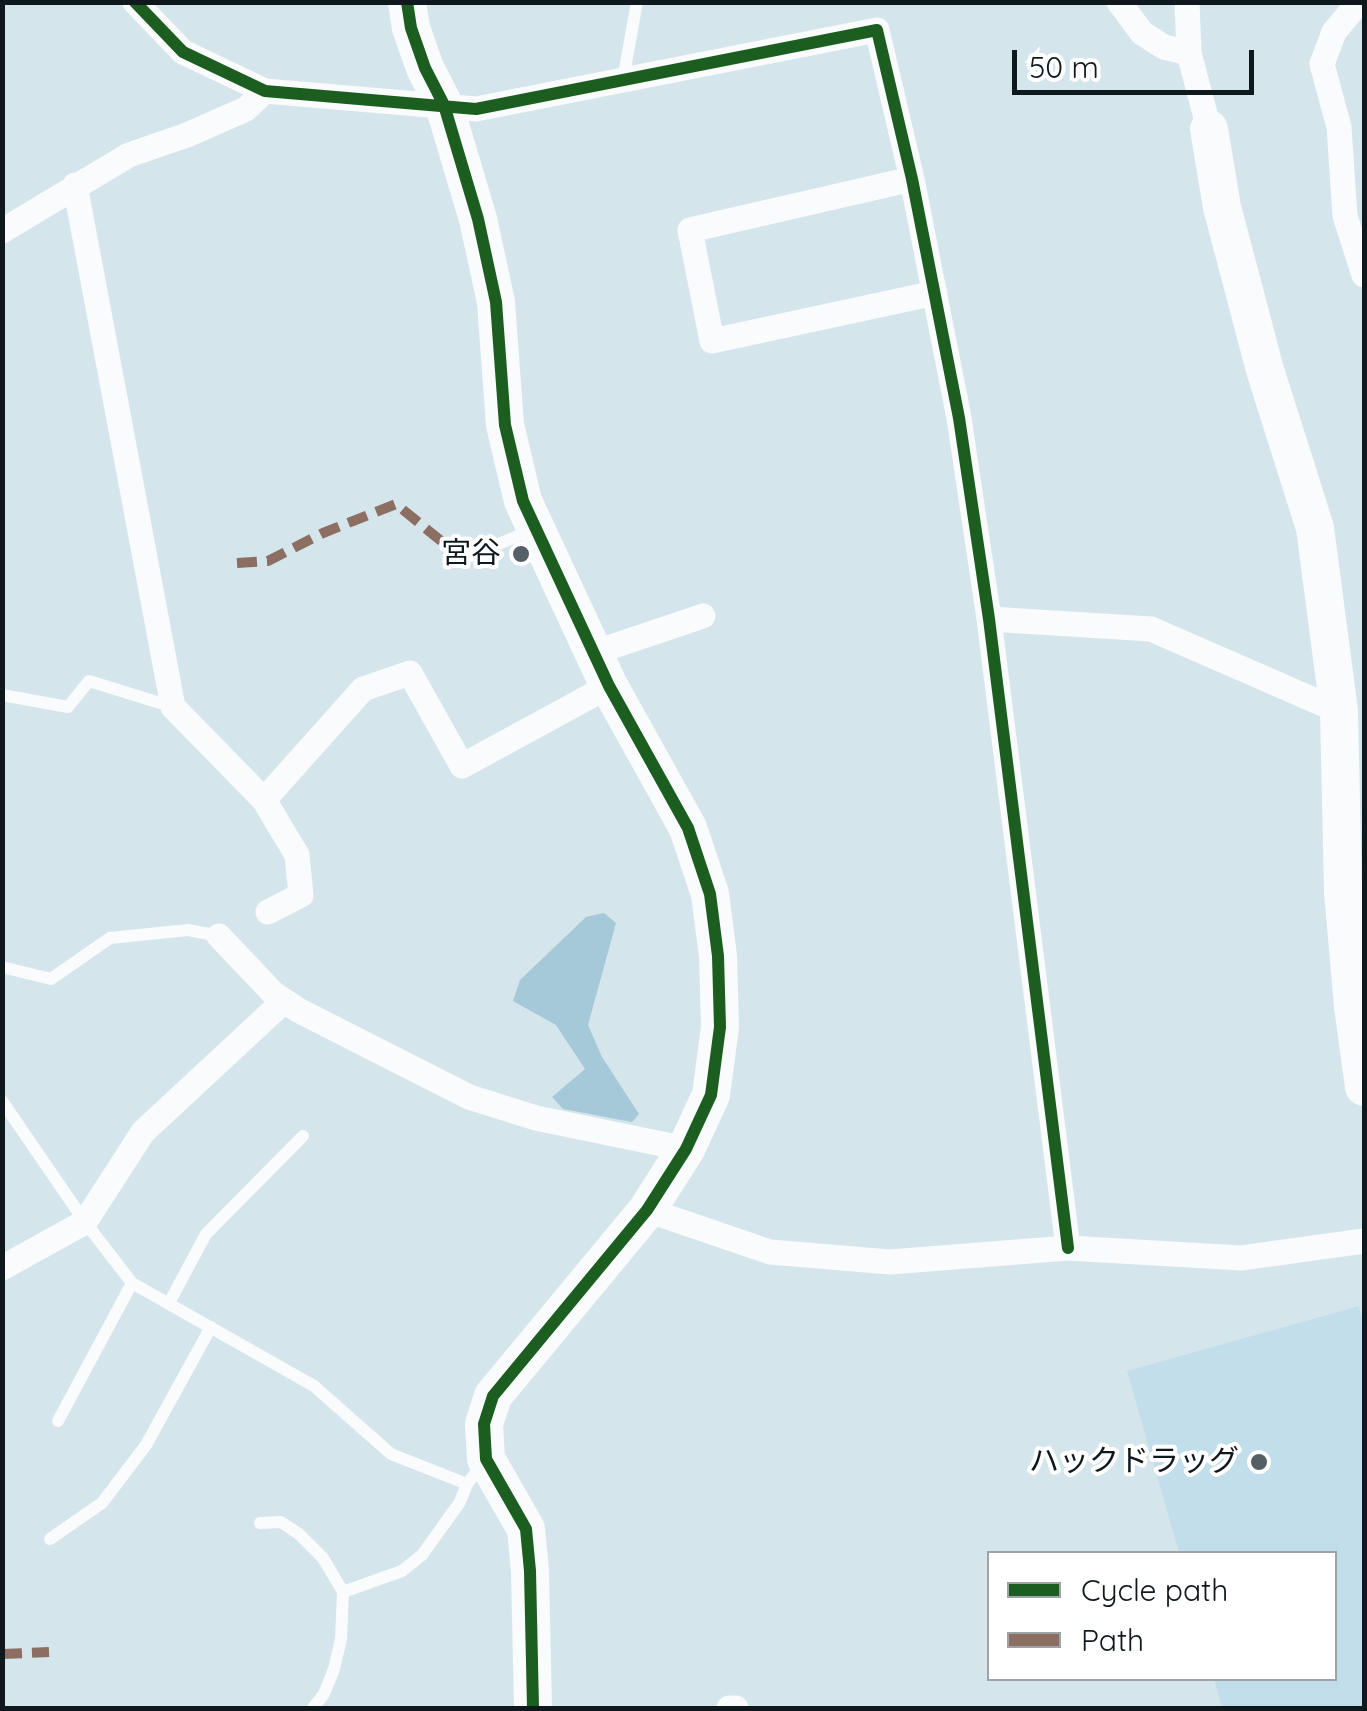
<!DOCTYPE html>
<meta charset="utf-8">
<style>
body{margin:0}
#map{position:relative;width:1367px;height:1711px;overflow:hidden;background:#d5e5ec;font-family:Quicksand,sans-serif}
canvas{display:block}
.frame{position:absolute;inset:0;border:5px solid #0f191d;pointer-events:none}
.legend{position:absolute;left:987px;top:1551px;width:350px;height:130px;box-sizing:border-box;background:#fff;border:2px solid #9fa3a5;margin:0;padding:12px 18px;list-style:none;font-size:30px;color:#0f191d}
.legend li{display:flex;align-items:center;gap:20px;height:50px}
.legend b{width:50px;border:2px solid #9fa3a5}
.scale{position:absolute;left:1012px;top:50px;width:242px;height:45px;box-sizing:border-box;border:5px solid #0f191d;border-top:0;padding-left:12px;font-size:30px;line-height:35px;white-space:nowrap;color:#0f191d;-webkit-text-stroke:8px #fff;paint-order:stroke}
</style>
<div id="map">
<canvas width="1367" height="1711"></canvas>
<div class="frame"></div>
<ul class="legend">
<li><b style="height:12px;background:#1b5e20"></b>Cycle path</li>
<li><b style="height:12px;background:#8d6e63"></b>Path</li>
</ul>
<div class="scale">50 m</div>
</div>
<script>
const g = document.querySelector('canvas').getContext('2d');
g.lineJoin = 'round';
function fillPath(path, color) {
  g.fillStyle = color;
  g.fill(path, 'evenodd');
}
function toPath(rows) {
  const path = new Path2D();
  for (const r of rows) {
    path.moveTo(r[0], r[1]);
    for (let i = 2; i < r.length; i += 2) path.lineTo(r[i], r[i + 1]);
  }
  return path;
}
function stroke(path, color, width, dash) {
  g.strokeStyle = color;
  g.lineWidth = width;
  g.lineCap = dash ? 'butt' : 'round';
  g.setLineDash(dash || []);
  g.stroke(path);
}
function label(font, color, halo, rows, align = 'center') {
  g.font = font + ' Quicksand,"Noto Sans JP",sans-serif';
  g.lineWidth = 8;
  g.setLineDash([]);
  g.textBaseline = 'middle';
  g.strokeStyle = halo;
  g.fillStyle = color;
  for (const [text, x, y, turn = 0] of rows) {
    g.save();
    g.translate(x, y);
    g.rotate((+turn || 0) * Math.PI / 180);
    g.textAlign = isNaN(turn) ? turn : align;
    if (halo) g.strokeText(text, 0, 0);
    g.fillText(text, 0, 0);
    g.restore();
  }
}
const built = toPath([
 [1359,1306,1364,1329,1364,1708,1222,1708,1214,1679,1334,1678,1334,1554,1179,1553,1127,1371]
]);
const forest = toPath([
 [604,913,616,923,588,1025,602,1057,639,1114,632,1122,563,1109,552,1097,585,1069,556,1025,513,1001,520,980,586,917]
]);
const lane = toPath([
 [623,80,637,2],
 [463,559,532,530],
 [2,695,68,707,89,681,173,707],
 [2,967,51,979,110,938,188,930,219,936],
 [2,1101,85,1222,132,1283,314,1386,391,1454,467,1484,482,1465],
 [169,1303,206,1234,303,1136],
 [58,1421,132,1283],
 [260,1523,281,1522,299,1534,323,1558,343,1592,341,1639,334,1669,324,1694,313,1708],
 [50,1539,102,1503,146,1445,211,1327],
 [343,1592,402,1571,422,1555,460,1502,467,1484]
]);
const street = toPath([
 [135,2,183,52,265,91,476,109,877,30,912,179,959,418,989,619,1068,1248],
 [1119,2,1142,33,1164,47,1189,53,1209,129],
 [1187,2,1189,53],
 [1359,2,1334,32,1322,64,1339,127,1345,216,1364,275],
 [912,179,690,230,712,341,935,293],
 [75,185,173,707,264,800,297,855,301,895,268,912],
 [2,231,129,155,187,135,246,109,265,91],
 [989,619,1151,629,1339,711],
 [593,653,703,616],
 [264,800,363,689,410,673,462,766,609,686],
 [219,936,274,994,298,1010,469,1097,536,1118,686,1149],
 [647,1210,770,1252,890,1262,1068,1248,1241,1258,1364,1241],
 [2,1268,85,1222,143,1132,284,1001],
 [729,1708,736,1708]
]);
const secondary = toPath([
 [407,2,411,28,425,68,444,105,478,219,496,302,505,425,523,501,609,686,688,828,710,894,718,956,720,1027,711,1095,686,1149,647,1210,493,1396,484,1424,486,1459,526,1529,530,1571,533,1708],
 [1209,129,1222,207,1265,370,1315,528,1339,711,1343,892,1353,1006,1364,1087]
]);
const quiet = toPath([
 [237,563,268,561,323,533,396,504,463,559],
 [2,1654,49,1652]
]);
const cycleway = toPath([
 [135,2,183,52,265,91,476,109,877,30,912,179,959,418,989,619,1068,1248],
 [407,2,411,28,425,68,444,105,478,219,496,302,505,425,523,501,609,686,688,828,710,894,718,956,720,1027,711,1095,686,1149,647,1210,493,1396,484,1424,486,1459,526,1529,530,1571,533,1708]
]);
const markers = [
 [521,554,10,"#546065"],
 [1259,1462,10,"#546065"]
];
const poiNames = [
 ["宮谷",501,554],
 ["ハックドラッグ",1239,1462]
];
fillPath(built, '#c2deea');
fillPath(forest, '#a5c9d8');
stroke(lane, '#f9fbfc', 12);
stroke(street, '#f9fbfc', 25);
stroke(secondary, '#f9fbfc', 38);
stroke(quiet, '#8d6e63', 10, [20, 10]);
stroke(cycleway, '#1b5e20', 12);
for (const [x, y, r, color] of markers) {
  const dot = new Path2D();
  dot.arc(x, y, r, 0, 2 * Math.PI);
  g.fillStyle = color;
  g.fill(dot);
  stroke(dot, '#fff', 4);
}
label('30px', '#0f191d', '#fff', poiNames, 'right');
</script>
